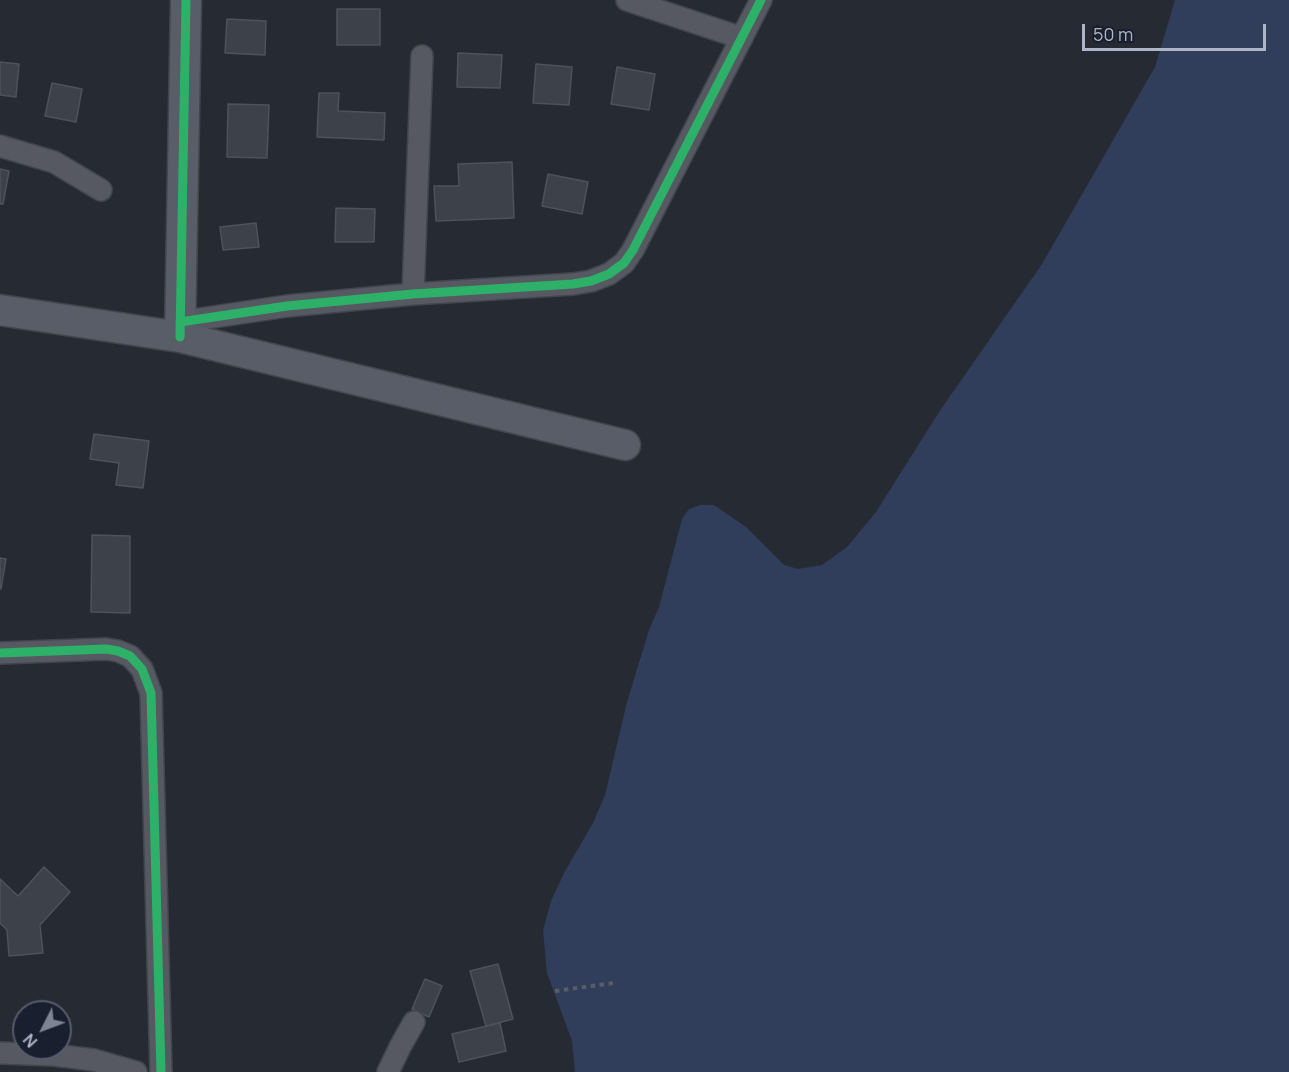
<!DOCTYPE html>
<style>
body{margin:0}
#map{position:relative;width:1289px;height:1072px;overflow:hidden;background:#262a33;font-family:Manrope,sans-serif}
canvas{display:block}
.north{position:absolute;left:12px;top:1000px;width:60px;height:60px;box-sizing:border-box;background:#191f2e;border:2px solid #555b6b;border-radius:50%;rotate:228deg;font-size:16px;font-weight:700;line-height:24px;text-align:center;color:#aeb5c6}
.north::after{content:'';display:block;margin:auto;width:21px;height:27px;background:#7e8493;clip-path:polygon(50% 0,100% 100%,50% 72%,0 100%)}
.scale{position:absolute;left:1082px;top:24px;width:184px;height:27px;box-sizing:border-box;border:3px solid #aeb5c6;border-top:0;padding-left:8px;font-size:18px;line-height:21px;white-space:nowrap;color:#aeb5c6;-webkit-text-stroke:4px #191f2e;paint-order:stroke}
</style>
<div id="map">
<canvas width="1289" height="1072"></canvas>
<div class="north">N</div>
<div class="scale">50 m</div>
</div>
<script>
const g = document.querySelector('canvas').getContext('2d');
g.lineJoin = 'round';
function fillPath(path, color) {
  g.fillStyle = color;
  g.fill(path, 'evenodd');
}
function toPath(rows) {
  const path = new Path2D();
  for (const r of rows) {
    path.moveTo(r[0], r[1]);
    for (let i = 2; i < r.length; i += 2) path.lineTo(r[i], r[i + 1]);
  }
  return path;
}
function stroke(path, color, width, dash) {
  g.strokeStyle = color;
  g.lineWidth = width;
  g.lineCap = dash ? 'butt' : 'round';
  g.setLineDash(dash || []);
  g.stroke(path);
}
const water = toPath([
 [1175,0,1289,0,1289,1072,575,1072,572,1041,547,973,543,930,551,901,565,871,593,823,605,795,627,702,649,630,659,607,682,519,689,509,700,505,714,505,746,527,784,565,798,569,822,565,847,547,876,512,939,412,1042,264,1155,67]
]);
const building = toPath([
 [337,9,380,9,380,45,337,45,337,9],
 [227,19,266,21,265,55,225,53,227,19],
 [458,53,502,55,500,88,457,87,458,53],
 [0,62,19,64,16,97,0,95,0,62],
 [536,64,572,67,569,105,533,103,536,64],
 [617,67,655,74,649,110,611,104,617,67],
 [52,83,82,89,76,122,45,116,52,83],
 [319,93,339,93,338,111,385,113,384,140,317,137,319,93],
 [228,104,269,105,267,158,227,157,228,104],
 [512,162,514,218,436,221,434,186,459,186,458,164,512,162],
 [0,169,9,171,3,204,0,204,0,169],
 [548,174,588,182,582,214,542,206,548,174],
 [336,208,375,209,374,242,335,242,336,208],
 [256,223,259,247,223,250,220,227,256,223],
 [94,434,149,441,143,488,116,485,119,463,90,459,94,434],
 [92,535,130,536,130,613,91,612,92,535],
 [0,558,6,559,1,589,0,589,0,558],
 [44,867,70,892,40,925,43,953,9,956,7,930,0,923,0,879,18,896,44,867],
 [498,964,513,1019,486,1026,470,971,498,964],
 [425,979,442,986,429,1017,412,1009,425,979],
 [500,1023,506,1051,459,1062,452,1034,500,1023]
]);
const path = toPath([
 [555,991,614,983]
]);
const street = toPath([
 [627,0,742,38],
 [0,146,54,162,101,190],
 [413,294,422,56],
 [180,322,287,306,413,294,573,284,591,281,609,274,624,263,633,250,761,0],
 [0,653,106,649,118,651,130,656,142,669,151,693,161,1072],
 [0,1053,54,1055,94,1060,136,1072],
 [388,1072,400,1047,414,1022]
]);
const secondary = toPath([
 [0,310,180,337,625,445],
 [180,337,186,0]
]);
const cycleway = toPath([
 [180,322,287,306,413,294,573,284,591,281,609,274,624,263,633,250,761,0],
 [180,337,186,0],
 [0,653,106,649,118,651,130,656,142,669,151,693,161,1072]
]);
fillPath(water, '#303d5b');
fillPath(building, '#3d414a');
stroke(building, '#4d525c', 1.5);
stroke(street, '#42454c', 24);
stroke(secondary, '#42454c', 33);
stroke(path, '#585d66', 4, [4.5, 4.5]);
stroke(street, '#565962', 21);
stroke(secondary, '#595d67', 30);
stroke(cycleway, '#2db169', 9);
</script>
